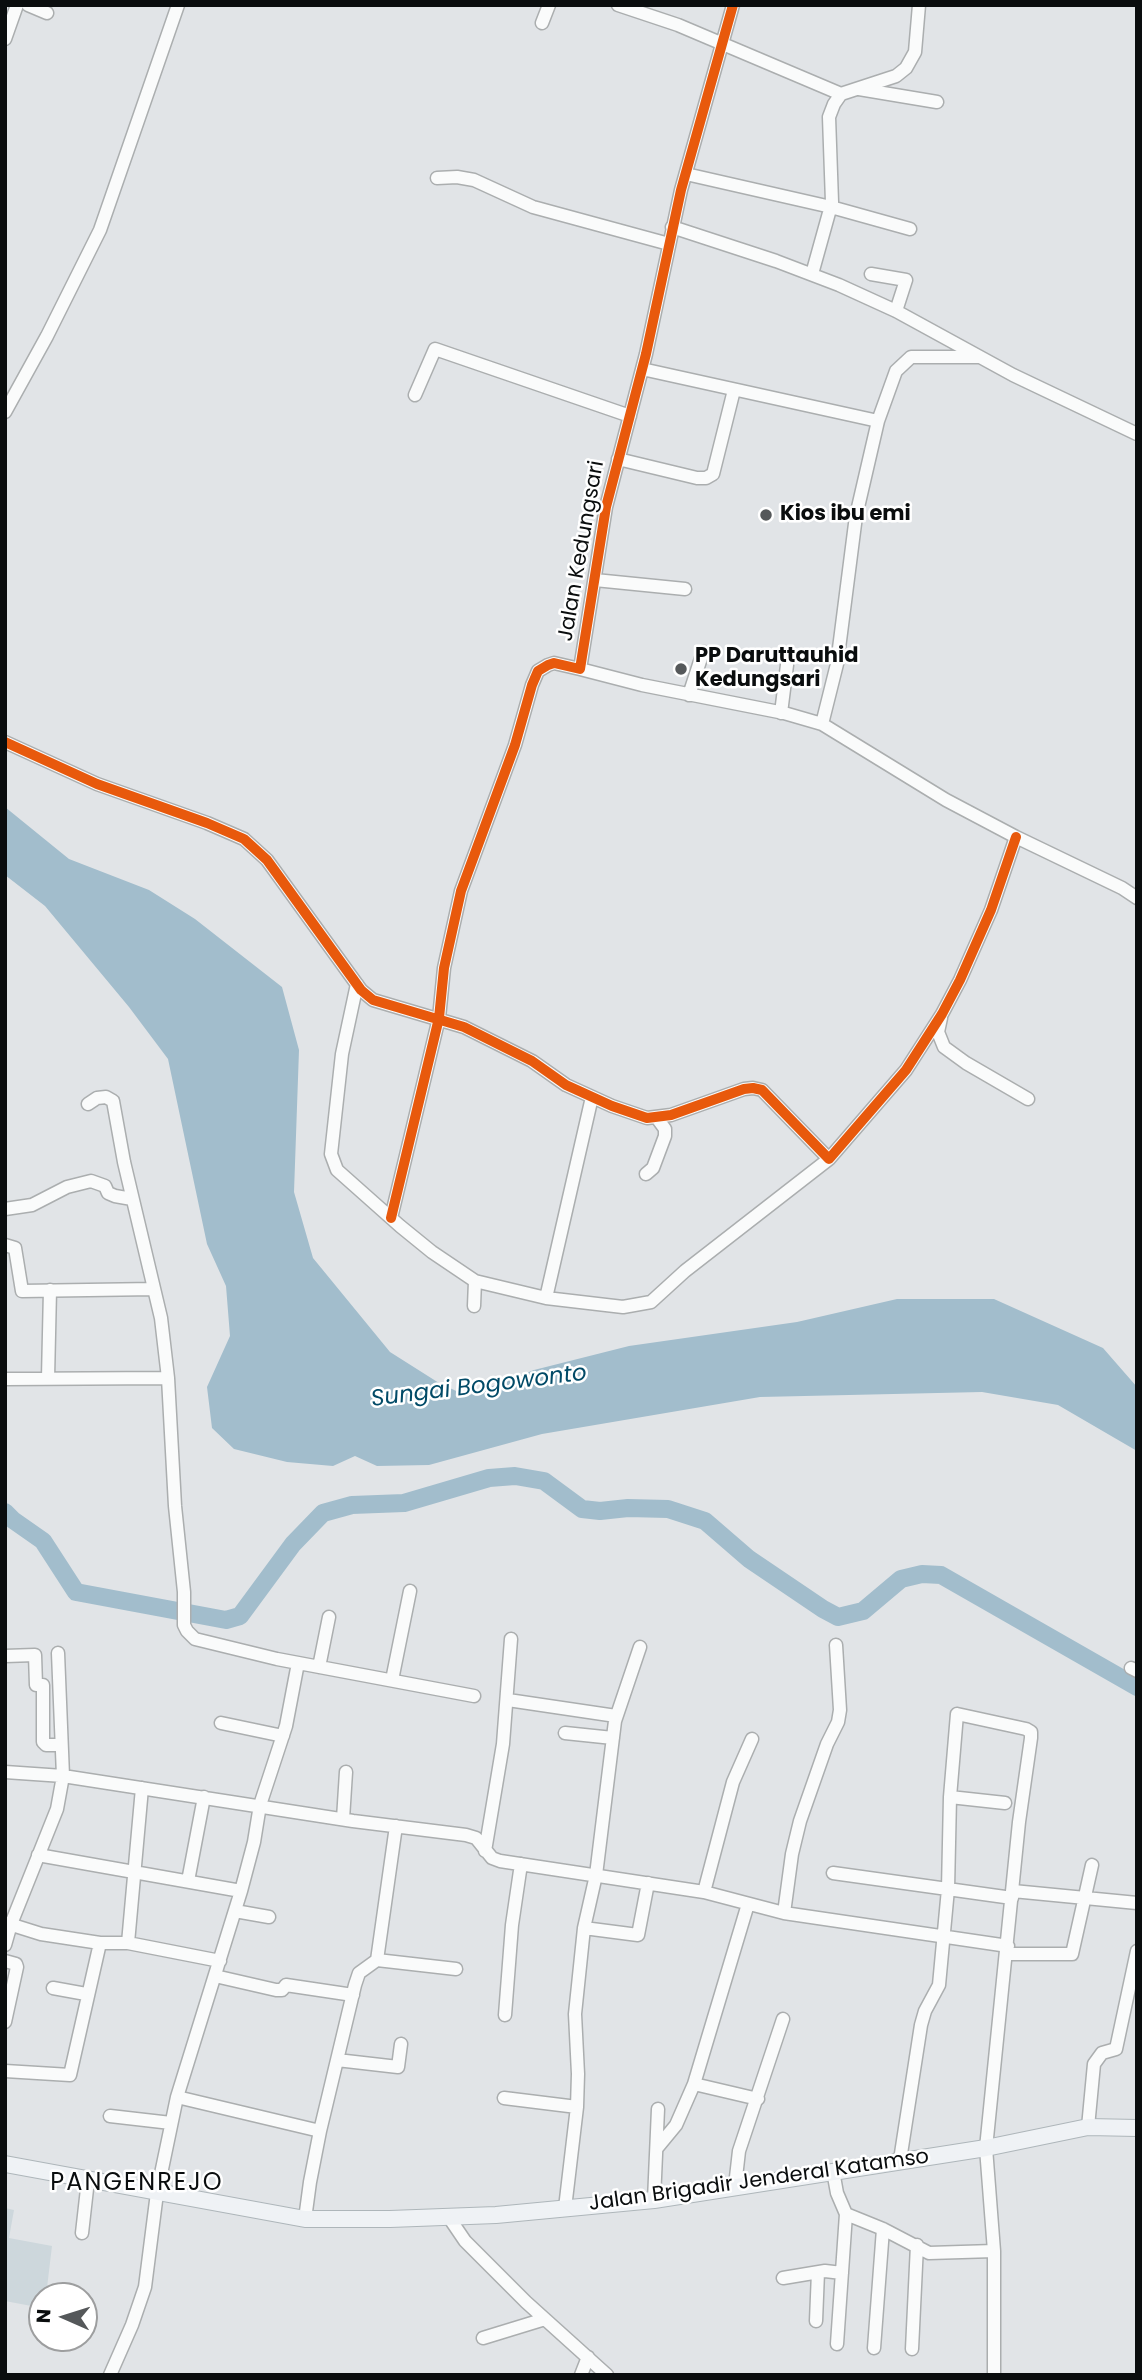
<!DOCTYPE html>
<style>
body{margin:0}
#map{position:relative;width:1142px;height:2380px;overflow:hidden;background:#e1e4e7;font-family:Poppins,sans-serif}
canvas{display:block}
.frame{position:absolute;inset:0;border:7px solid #0a0d0e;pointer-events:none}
.north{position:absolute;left:28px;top:2282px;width:70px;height:70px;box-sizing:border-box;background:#fff;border:2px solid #9d9e9f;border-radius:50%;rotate:273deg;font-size:19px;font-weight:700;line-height:28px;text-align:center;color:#0a0d0e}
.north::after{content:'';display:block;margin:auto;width:24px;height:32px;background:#55585a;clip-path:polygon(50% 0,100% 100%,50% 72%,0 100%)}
</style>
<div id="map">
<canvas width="1142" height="2380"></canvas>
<div class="frame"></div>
<div class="north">N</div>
</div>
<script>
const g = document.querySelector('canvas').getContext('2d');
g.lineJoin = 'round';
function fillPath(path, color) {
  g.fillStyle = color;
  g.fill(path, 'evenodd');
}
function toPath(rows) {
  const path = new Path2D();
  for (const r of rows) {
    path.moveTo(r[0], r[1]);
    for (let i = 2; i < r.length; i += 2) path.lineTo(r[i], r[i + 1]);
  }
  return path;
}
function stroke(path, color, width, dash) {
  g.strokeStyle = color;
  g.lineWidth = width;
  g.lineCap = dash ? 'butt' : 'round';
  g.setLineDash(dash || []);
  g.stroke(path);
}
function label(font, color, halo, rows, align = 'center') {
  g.font = font + ' Poppins,sans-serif';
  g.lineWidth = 5;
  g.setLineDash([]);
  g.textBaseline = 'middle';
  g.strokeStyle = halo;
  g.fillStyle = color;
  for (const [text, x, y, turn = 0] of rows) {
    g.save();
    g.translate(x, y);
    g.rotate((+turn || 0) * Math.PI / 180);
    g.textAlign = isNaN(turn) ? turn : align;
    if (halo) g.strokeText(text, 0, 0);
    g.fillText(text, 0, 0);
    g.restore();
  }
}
const built = toPath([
 [5,2208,14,2210,9,2238,52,2246,46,2296,42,2296,42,2308,5,2301]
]);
const water = toPath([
 [5,807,69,859,149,890,195,919,282,987,299,1050,294,1192,313,1258,390,1352,439,1383,467,1396,534,1370,629,1346,797,1322,897,1299,994,1299,1103,1348,1137,1387,1137,1451,1058,1405,982,1392,760,1397,542,1434,429,1465,377,1466,355,1456,333,1466,287,1462,234,1449,212,1428,207,1387,230,1336,226,1286,207,1244,168,1059,129,1007,45,906,5,875]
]);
const river = toPath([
 [5,1512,13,1520,43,1541,76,1592,226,1620,240,1616,293,1544,323,1513,352,1505,404,1503,489,1478,515,1476,544,1481,582,1509,600,1511,628,1508,668,1509,705,1521,749,1559,823,1609,838,1617,863,1611,901,1579,922,1574,941,1575,1137,1687]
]);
const minor = toPath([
 [28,5,47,13],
 [618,5,678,25,841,94],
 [542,23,549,5],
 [5,39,17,5],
 [859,89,937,102],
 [686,174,831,207,910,229],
 [437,178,457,177,474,180,533,207,669,244],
 [672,227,776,261,839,285,896,311,1013,375,1137,434],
 [812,274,832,202,829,117,834,104,841,94,896,76,906,68,915,52,919,5],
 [871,274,906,280,896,311],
 [642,369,878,421],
 [415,395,435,349,630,416],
 [5,412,47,336,100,230,178,5],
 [618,459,697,478,706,478,713,474,734,390],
 [595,580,685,589],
 [580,669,642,685,784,713,822,724,946,800,1016,837,1122,888,1137,898],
 [689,695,703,652],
 [781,713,787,665],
 [822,724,837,664,856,516,878,421,896,371,911,357,979,357],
 [5,742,97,784,207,823,244,839,267,860,361,990,373,1000,464,1027,532,1061,566,1085,612,1106,647,1118,671,1115,744,1089,753,1088,762,1090,829,1159,906,1070,942,1014,960,980,991,910,1016,837],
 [357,984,342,1054,331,1154,337,1170,400,1226,432,1252,475,1281,546,1298,623,1307,651,1302,685,1271,829,1159],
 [941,1018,938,1032,944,1047,966,1063,1028,1099],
 [88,1104,97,1098,106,1097,113,1101,124,1162,161,1318,168,1378,175,1506,184,1592,184,1625,187,1631,195,1639,277,1659,474,1696],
 [646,1174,653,1168,665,1136,665,1129,657,1118],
 [5,1209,32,1205,67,1187,91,1181,105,1186,108,1193,115,1196,132,1199],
 [391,1218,439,1018,444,968,461,891,515,745,532,685,538,671,548,665,554,663,580,669,606,507,646,354,681,190,733,5],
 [5,1245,15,1248,22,1291,154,1289],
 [546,1298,592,1097],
 [474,1306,475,1281],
 [48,1378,50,1290],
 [5,1379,168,1378],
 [5,1656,35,1655,36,1685,43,1685,43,1742,46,1745,61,1745],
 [319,1667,329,1617],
 [1131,1668,1137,1671],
 [392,1680,410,1591],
 [508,1700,616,1716],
 [221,1723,283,1736],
 [565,1733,613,1738],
 [5,1772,63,1776,353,1821,466,1835,476,1838,492,1858,500,1861,704,1892,784,1913,1008,1946],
 [950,1797,1005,1803],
 [343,1819,346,1772],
 [485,1851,503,1744,511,1639],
 [38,1855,241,1891],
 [833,1873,1012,1898],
 [188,1881,204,1797],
 [1013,1891,1137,1903],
 [704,1892,733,1782,752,1739],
 [748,1904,694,2084,758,2099],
 [235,1911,269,1917],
 [784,1913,792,1854,800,1821,827,1744,838,1722,840,1710,836,1645],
 [6,1923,41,1934,100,1943],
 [584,1928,638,1935,648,1883],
 [128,1943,220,1961],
 [5,1945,11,1924,57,1809,63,1776,58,1653],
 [1007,1954,1072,1954,1092,1865],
 [377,1960,456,1969],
 [5,1961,16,1964,17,1967,5,2022],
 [215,1976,276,1990,282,1990,286,1985,353,1995],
 [53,1988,86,1994],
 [505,2015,512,1925,521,1864],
 [337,2060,398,2067,401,2044],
 [5,2071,70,2075,100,1943,128,1943,142,1788],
 [177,2097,320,2131],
 [504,2098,577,2107],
 [110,2116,171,2123],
 [1088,2127,1094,2064,1102,2053,1116,2049,1137,1951],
 [657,2148,676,2125,694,2084],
 [900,2160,921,2025,925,2011,939,1985,948,1889,950,1797,957,1714,1026,1729,1031,1732,1031,1738,1019,1822,986,2148,994,2251,994,2375],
 [833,2171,837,2193,846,2214,883,2229,929,2253,994,2251],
 [735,2186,739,2151,783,2019],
 [654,2200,658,2109],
 [565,2208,577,2107,578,2074,575,2014,584,1928,596,1875,615,1721,640,1647],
 [448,2216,465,2241,526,2302,607,2375],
 [305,2219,310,2182,320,2131,355,1985,359,1973,377,1960,396,1826],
 [82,2233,88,2180],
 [783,2278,825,2271,842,2273],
 [816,2321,818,2272],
 [483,2338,545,2319],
 [837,2344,846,2214],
 [874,2348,883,2229],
 [912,2349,917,2245],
 [110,2375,132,2325,145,2287,157,2193,177,2097,241,1891,254,1842,260,1805,286,1726,298,1663],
 [581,2375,588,2357]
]);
const major = toPath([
 [5,2164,305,2219,390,2219,496,2215,654,2200,986,2148,1088,2127,1137,2128]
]);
const cycleway = toPath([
 [5,742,97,784,207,823,244,839,267,860,361,990,373,1000,464,1027,532,1061,566,1085,612,1106,647,1118,671,1115,744,1089,753,1088,762,1090,829,1159,906,1070,942,1014,960,980,991,910,1016,837],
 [391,1218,439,1018,444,968,461,891,515,745,532,685,538,671,548,665,554,663,580,669,606,507,646,354,681,190,733,5]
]);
const markers = [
 [766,515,7,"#55585a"],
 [681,669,7,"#55585a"]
];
const poiNames = [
 ["Kios ibu emi",780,515],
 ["PP Daruttauhid",695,657],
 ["Kedungsari",695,681]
];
const streetNames = [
 ["Jalan Kedungsari",582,551,-80],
 ["Jalan Brigadir Jenderal Katamso",759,2181,-8]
];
const waterNames = [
 ["Sungai Bogowonto",479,1387,-7]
];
const quarterNames = [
 ["PANGENREJO",137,2184]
];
fillPath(built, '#cdd7dc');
fillPath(water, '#a2bdcc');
stroke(river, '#a2bdcc', 18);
stroke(minor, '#abaeaf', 15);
stroke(major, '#aeb6ba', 18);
stroke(minor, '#fafbfb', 12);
stroke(major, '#eff2f5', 16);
stroke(cycleway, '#e8590c', 10);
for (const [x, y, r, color] of markers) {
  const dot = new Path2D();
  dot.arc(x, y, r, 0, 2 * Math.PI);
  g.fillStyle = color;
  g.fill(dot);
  stroke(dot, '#fff', 2.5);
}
label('bold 21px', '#0a0d0e', '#fff', poiNames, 'left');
label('21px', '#0a0d0e', '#fff', streetNames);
label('italic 23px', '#014a67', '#fff', waterNames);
g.letterSpacing = '2px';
label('24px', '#0a0d0e', '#fff', quarterNames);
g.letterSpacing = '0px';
</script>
